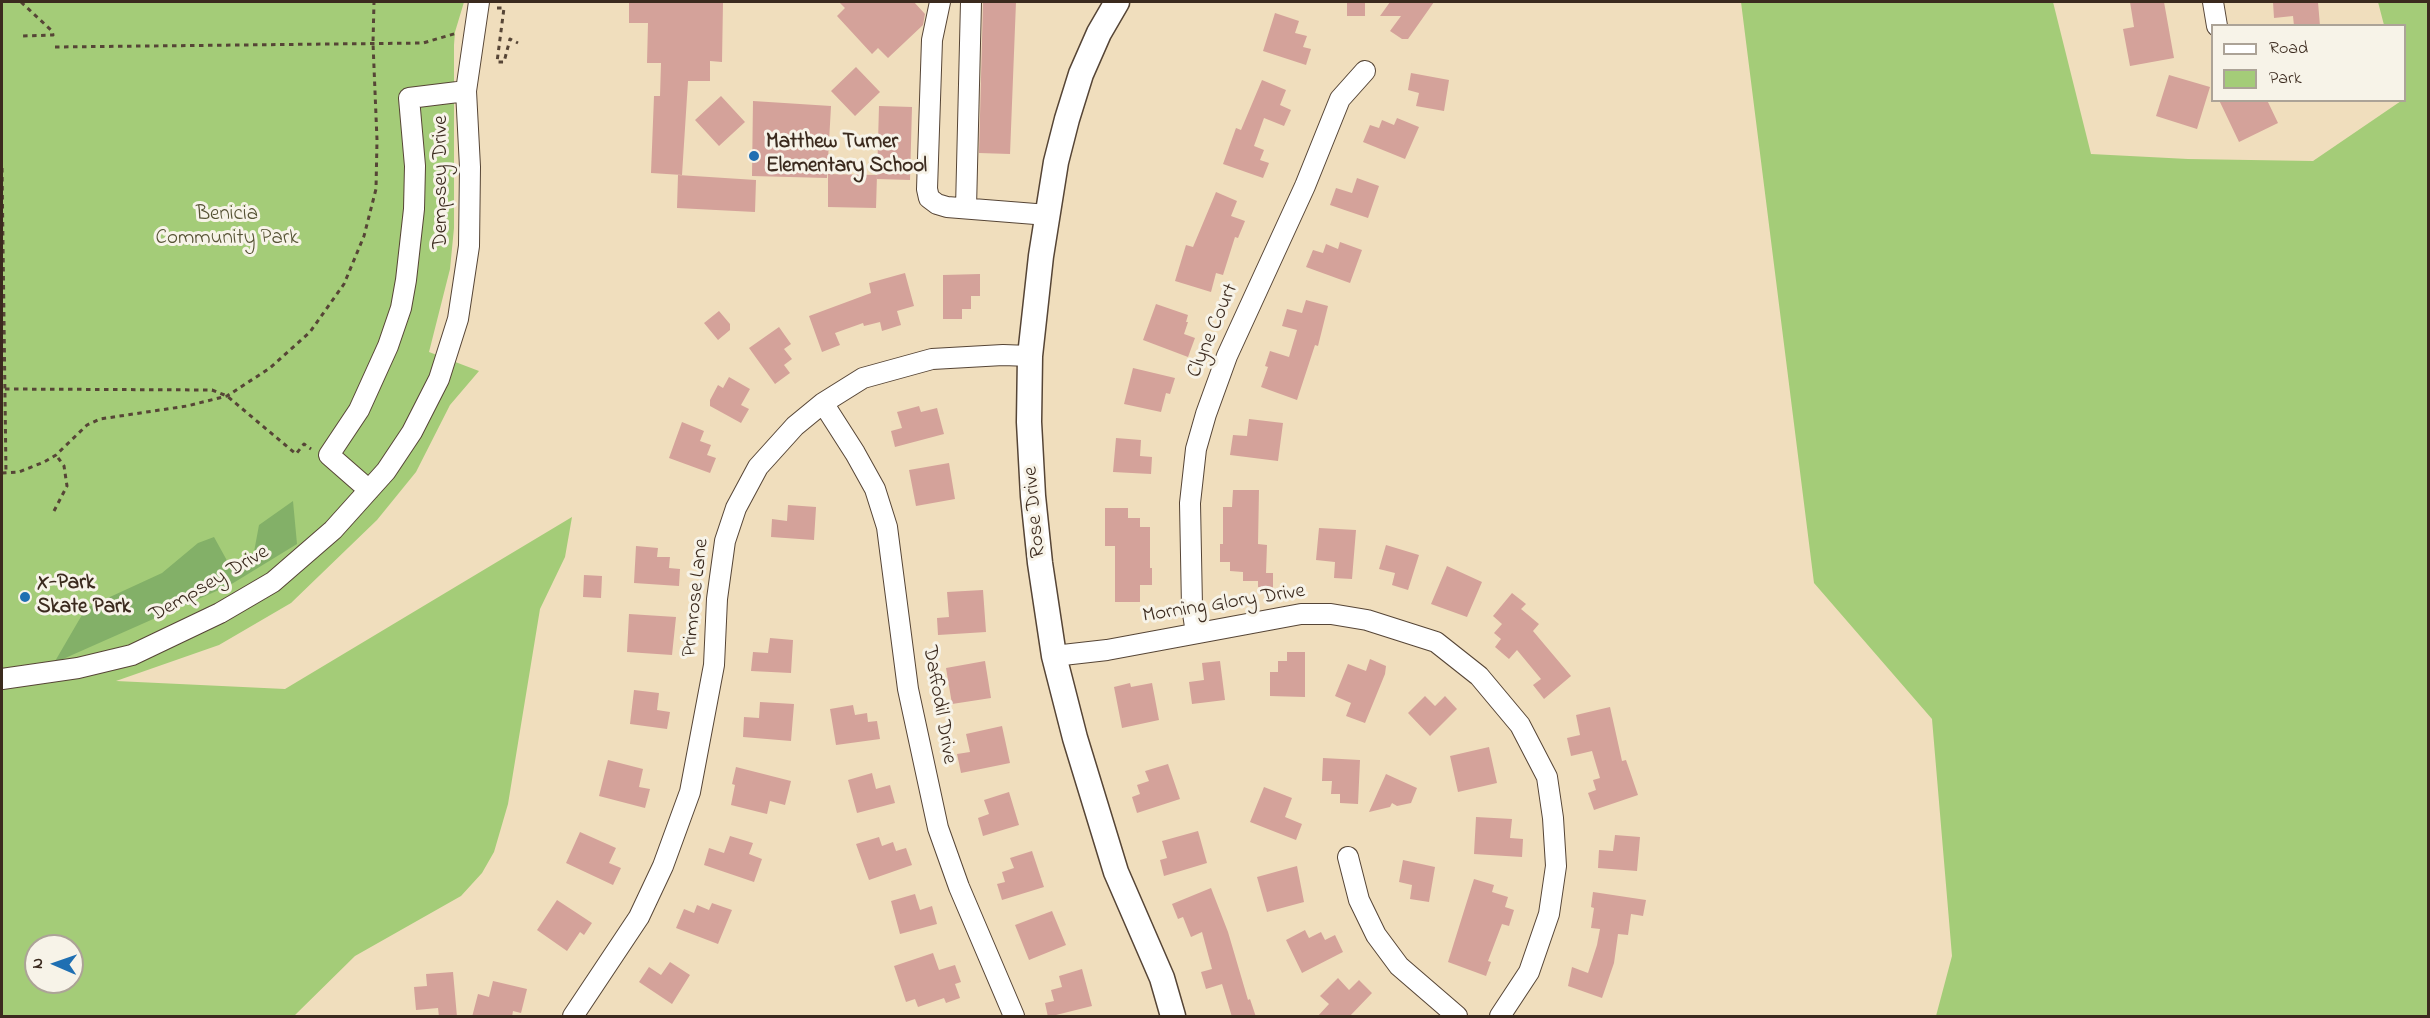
<!DOCTYPE html>
<style>
body{margin:0}
#map{position:relative;width:2430px;height:1018px;overflow:hidden;background:#f0debd;font-family:"Indie Flower",sans-serif}
canvas{display:block}
.frame{position:absolute;inset:0;border:3px solid #3b2a1e;pointer-events:none}
.legend{position:absolute;left:2211px;top:24px;width:195px;height:78px;box-sizing:border-box;background:#f7f3e8;border:2px solid #aca397;margin:0;padding:8px 10px;list-style:none;font-size:18px;color:#3b2a1e}
.legend li{display:flex;align-items:center;gap:12px;height:30px}
.legend b{width:30px;border:2px solid #aca397}
.north{position:absolute;left:24px;top:934px;width:60px;height:60px;box-sizing:border-box;background:#f7f3e8;border:2px solid #aca397;border-radius:50%;rotate:272deg;font-size:16px;font-weight:700;line-height:24px;text-align:center;color:#3b2a1e}
.north::after{content:'';display:block;margin:auto;width:21px;height:27px;background:#1f6fb2;clip-path:polygon(50% 0,100% 100%,50% 72%,0 100%)}
</style>
<div id="map">
<canvas width="2430" height="1018"></canvas>
<div class="frame"></div>
<ul class="legend">
<li><b style="height:8px;background:#fff"></b>Road</li>
<li><b style="height:16px;background:#a4cc78"></b>Park</li>
</ul>
<div class="north">N</div>
</div>
<script>
const g = document.querySelector('canvas').getContext('2d');
g.lineJoin = 'round';
function fillPath(path, color) {
  g.fillStyle = color;
  g.fill(path, 'evenodd');
}
function toPath(rows) {
  const path = new Path2D();
  for (const r of rows) {
    path.moveTo(r[0], r[1]);
    for (let i = 2; i < r.length; i += 2) path.lineTo(r[i], r[i + 1]);
  }
  return path;
}
function stroke(path, color, width, dash) {
  g.strokeStyle = color;
  g.lineWidth = width;
  g.lineCap = dash ? 'butt' : 'round';
  g.setLineDash(dash || []);
  g.stroke(path);
}
function label(font, color, halo, rows, align = 'center') {
  g.font = font + ' "Indie Flower",sans-serif';
  g.lineWidth = 6;
  g.setLineDash([]);
  g.textBaseline = 'middle';
  g.strokeStyle = halo;
  g.fillStyle = color;
  for (const [text, x, y, turn = 0] of rows) {
    g.save();
    g.translate(x, y);
    g.rotate((+turn || 0) * Math.PI / 180);
    g.textAlign = isNaN(turn) ? turn : align;
    if (halo) g.strokeText(text, 0, 0);
    g.fillText(text, 0, 0);
    g.restore();
  }
}
const green = toPath([
 [2,2,464,2,455,32,454,45,454,228,450,269,429,352,479,371,450,405,416,472,377,520,291,603,219,645,116,681,285,689,572,517,565,557,540,609,508,804,494,852,482,873,461,896,355,956,294,1016,2,1016],
 [36,946,72,946,72,982,36,982],
 [1741,2,2053,2,2091,154,2188,159,2313,161,2401,101,2404,100,2404,26,2384,25,2378,2,2428,2,2428,1016,1936,1016,1952,956,1932,719,1814,583]
]);
const forest = toPath([
 [293,501,297,544,230,585,54,663,86,608,162,573,198,543,214,537,230,566,254,552,259,525]
]);
const building = toPath([
 [629,2,723,2,722,62,710,61,710,81,688,81,682,175,651,173,654,96,660,96,661,63,647,63,648,23,629,23],
 [839,2,914,2,925,14,923,25,888,58,878,48,872,54,837,16,845,8],
 [983,2,1016,2,1010,154,979,153],
 [1347,2,1365,2,1365,16,1347,16],
 [1390,2,1434,2,1408,39,1402,39,1390,31,1401,16,1380,16],
 [2130,2,2164,2,2174,58,2130,66,2123,29,2134,27],
 [2273,2,2318,2,2320,26,2294,26,2293,16,2274,18],
 [1275,13,1299,21,1295,33,1307,36,1303,47,1311,49,1306,65,1263,51],
 [856,67,880,92,855,116,831,91],
 [1411,73,1449,80,1444,111,1416,106,1419,93,1408,90],
 [2169,75,2210,87,2197,129,2156,116],
 [1262,80,1286,90,1280,105,1291,110,1284,126,1264,118,1254,146,1264,150,1260,160,1269,163,1263,178,1223,164,1236,128,1241,130],
 [721,96,745,122,719,146,695,120],
 [2219,100,2267,100,2278,123,2239,142],
 [753,101,831,106,827,178,752,176],
 [879,106,912,107,910,180,877,179],
 [1397,118,1419,127,1405,159,1363,142,1370,125,1379,128,1382,120,1394,125],
 [828,174,877,175,876,208,828,207],
 [678,175,756,180,755,212,677,208],
 [1357,178,1379,186,1368,218,1330,205,1336,188,1352,193],
 [1216,192,1237,201,1231,216,1245,221,1238,238,1235,237,1223,275,1216,273,1211,292,1175,281,1186,245,1193,247],
 [1340,242,1362,250,1350,283,1306,267,1313,250,1323,253,1326,244,1338,249],
 [905,273,914,306,897,311,901,325,882,331,880,322,864,326,863,323,835,333,840,345,822,352,809,316,871,293,869,283],
 [980,274,980,296,971,296,971,309,962,309,962,319,943,319,943,275],
 [1306,300,1328,306,1318,346,1315,345,1297,400,1261,387,1268,367,1265,366,1270,351,1289,357,1297,330,1282,326,1287,309,1302,313],
 [1156,304,1188,315,1186,322,1188,322,1184,334,1195,338,1188,357,1143,340],
 [719,311,730,324,730,330,718,340,704,323],
 [779,327,791,344,784,349,792,359,784,365,790,373,775,384,749,348],
 [1133,368,1175,378,1170,394,1166,393,1161,412,1124,404],
 [729,377,750,389,741,405,749,409,741,423,710,406,710,400,718,385,723,388],
 [919,406,921,412,937,408,944,434,895,447,891,431,902,428,897,412],
 [1249,419,1283,423,1278,461,1230,455,1233,435,1247,436],
 [682,422,704,431,700,441,711,445,707,455,716,458,710,473,669,458],
 [1116,438,1141,440,1140,456,1152,457,1151,474,1113,472],
 [949,463,955,499,916,506,909,470],
 [1233,490,1259,490,1258,544,1267,545,1266,573,1273,573,1273,588,1258,587,1258,581,1243,581,1243,572,1230,571,1230,562,1220,562,1220,544,1223,544,1223,507,1232,507],
 [788,505,816,507,814,540,771,537,772,519,787,521],
 [1105,508,1128,508,1128,518,1140,518,1140,527,1150,527,1150,568,1152,568,1152,585,1140,585,1140,602,1115,602,1115,546,1105,546],
 [1319,528,1356,530,1352,579,1334,578,1335,562,1316,560],
 [1386,545,1419,555,1408,590,1392,585,1395,573,1379,569],
 [636,546,658,548,657,557,670,557,669,568,680,569,679,586,634,583],
 [1447,566,1482,582,1467,617,1431,604],
 [584,575,602,576,601,598,583,597],
 [983,590,986,632,938,635,937,618,949,617,947,592],
 [1512,593,1526,604,1521,609,1539,624,1533,631,1571,676,1544,699,1533,685,1541,679,1517,650,1509,659,1495,647,1501,639,1494,633,1502,624,1493,616],
 [629,614,676,617,672,655,627,652],
 [770,638,793,640,791,673,751,671,753,652,768,653],
 [1287,652,1305,652,1305,697,1270,696,1270,672,1278,672,1278,661,1287,661],
 [1370,659,1386,666,1385,674,1365,723,1346,716,1351,703,1335,696,1348,664,1366,671],
 [985,661,991,698,952,704,946,668],
 [1220,661,1225,700,1192,704,1189,682,1204,680,1202,663],
 [1130,683,1131,687,1152,683,1159,720,1122,728,1114,687],
 [634,690,659,693,657,710,670,712,667,729,630,724],
 [1425,696,1435,706,1445,696,1457,709,1430,736,1408,713],
 [760,702,794,704,791,741,743,737,744,717,759,718],
 [853,705,855,715,867,713,868,722,877,721,880,739,836,745,830,709],
 [1610,707,1622,761,1626,760,1638,795,1594,810,1588,793,1596,790,1593,780,1600,778,1592,751,1571,756,1567,738,1580,735,1576,715],
 [1002,726,1010,763,961,773,957,754,970,752,966,734],
 [1489,747,1497,783,1458,792,1450,756],
 [1323,758,1360,760,1358,804,1340,803,1340,794,1331,794,1332,781,1322,781],
 [608,760,643,769,639,787,650,789,645,808,599,796],
 [1168,764,1180,799,1137,813,1132,797,1140,794,1137,785,1149,781,1145,771],
 [736,767,791,781,785,805,770,801,767,814,731,805,735,785,732,784],
 [872,773,876,789,890,785,895,803,857,813,848,780],
 [1386,774,1417,788,1411,803,1397,806,1392,803,1390,807,1369,812],
 [1264,787,1292,798,1285,817,1302,824,1296,840,1250,822],
 [1009,792,1019,825,983,836,978,818,989,814,984,800],
 [1476,817,1512,819,1510,838,1523,839,1522,857,1474,854],
 [1198,831,1207,863,1164,876,1160,860,1167,858,1162,841],
 [580,832,616,848,609,863,621,868,613,885,566,863],
 [1615,835,1640,837,1637,871,1598,868,1599,850,1613,851],
 [730,836,753,843,749,854,762,859,754,882,704,865,709,848,724,853],
 [879,837,882,846,893,842,896,851,906,848,912,865,869,880,856,844],
 [1032,851,1044,887,1002,900,997,884,1005,882,1002,872,1014,868,1010,858],
 [1403,860,1435,867,1429,902,1410,899,1412,885,1399,882],
 [1297,866,1304,902,1267,912,1257,877],
 [1474,879,1494,885,1492,892,1508,897,1505,907,1514,910,1509,926,1502,924,1488,961,1491,962,1486,976,1448,962],
 [1211,888,1228,932,1248,1000,1250,999,1256,1017,1232,1017,1222,984,1206,989,1201,972,1212,969,1202,932,1191,937,1183,917,1178,919,1172,904],
 [1593,892,1646,900,1643,916,1631,914,1628,935,1618,934,1614,963,1602,998,1568,986,1572,967,1588,973,1597,945,1600,929,1591,928,1594,908,1591,907],
 [915,894,920,910,932,906,937,924,900,934,891,901],
 [557,900,592,923,584,935,580,932,567,951,537,930],
 [712,903,732,910,718,944,676,928,684,909,694,913,697,905,709,910],
 [1052,911,1066,945,1029,960,1015,925],
 [1305,930,1309,938,1321,932,1325,940,1335,935,1343,952,1302,973,1286,940],
 [933,953,939,970,955,965,961,982,955,984,960,998,946,1003,944,998,918,1007,915,999,906,1002,894,966],
 [670,962,690,975,672,1004,639,982,649,967,661,975],
 [1082,969,1092,1006,1048,1017,1045,1003,1054,1001,1051,990,1062,987,1059,976],
 [453,972,457,1017,439,1017,438,1008,416,1010,414,987,427,986,426,974],
 [1338,978,1349,990,1359,980,1372,993,1349,1017,1317,1017,1329,1004,1320,996],
 [493,981,527,989,521,1013,513,1011,512,1017,472,1017,478,994,489,997]
]);
const path = toPath([
 [21,2,52,31,53,35,23,36],
 [497,8,504,8,497,62,504,62,510,39,518,43],
 [55,47,423,43,457,33],
 [2,168,6,473],
 [5,389,212,390,227,396,296,454,304,444,311,449],
 [2,473,19,472,44,462,56,455,87,425,100,419,187,406,227,396,270,368,310,332,344,284,364,236,376,189,377,140,373,43,374,2],
 [54,511,67,486,64,466,56,455]
]);
const minor = toPath([
 [940,2,932,40,927,189,929,198,937,204,947,207,1048,215],
 [2213,2,2217,26],
 [966,208,971,2],
 [823,403,855,453,875,489,887,527,908,689,938,828,959,887,1014,1016],
 [369,490,329,455,359,410,388,346,401,308,406,280,414,209,415,166,409,98,466,91],
 [1196,633,1192,607,1190,503,1196,449,1206,414,1227,356,1305,186,1340,99,1365,71],
 [1054,656,1107,650,1301,614,1331,614,1367,620,1436,642,1479,676,1520,725,1547,777,1553,818,1556,866,1549,914,1529,972,1500,1016],
 [2,679,78,668,132,655,220,613,273,582,333,530,386,471,412,432,439,379,458,319,469,246,470,167,466,91,479,2],
 [1348,857,1359,900,1376,935,1399,966,1457,1016],
 [573,1016,639,917,663,866,690,792,714,665,717,599,725,541,736,508,758,467,795,426,823,403,863,378,932,359,1003,355,1030,356]
]);
const major = toPath([
 [1117,2,1099,33,1081,74,1067,119,1056,162,1041,256,1030,356,1029,422,1033,496,1040,563,1054,656,1075,738,1116,872,1162,978,1173,1016]
]);
const markers = [
 [754,156,6,"#1f6fb2"],
 [25,597,6,"#1f6fb2"]
];
const poiNames = [
 ["Matthew Turner",766,144],
 ["Elementary School",766,168],
 ["X-Park",37,585],
 ["Skate Park",37,609]
];
const streetNames = [
 ["Dempsey Drive",443,182,-90],
 ["Clyne Court",1214,331,-67],
 ["Rose Drive",1036,512,-95],
 ["Dempsey Drive",210,585,-30],
 ["Primrose Lane",697,598,-84],
 ["Morning Glory Drive",1224,605,-9],
 ["Daffodil Drive",938,705,80]
];
const parkNames = [
 ["Benicia",227,216],
 ["Community Park",227,240]
];
fillPath(green, '#a4cc78');
fillPath(forest, '#83b068');
fillPath(building, '#d4a29a');
stroke(minor, '#564536', 22);
stroke(major, '#564536', 27);
stroke(path, '#564536', 3, [4.5, 4.5]);
stroke(minor, '#fff', 20);
stroke(major, '#fff', 24);
for (const [x, y, r, color] of markers) {
  const dot = new Path2D();
  dot.arc(x, y, r, 0, 2 * Math.PI);
  g.fillStyle = color;
  g.fill(dot);
  stroke(dot, '#f7f3e8', 2);
}
label('bold 21px', '#3b2a1e', '#f7f3e8', poiNames, 'left');
label('21px', '#3b2a1e', '#f7f3e8', streetNames);
label('21px', '#555234', '#f7f3e8', parkNames);
</script>
